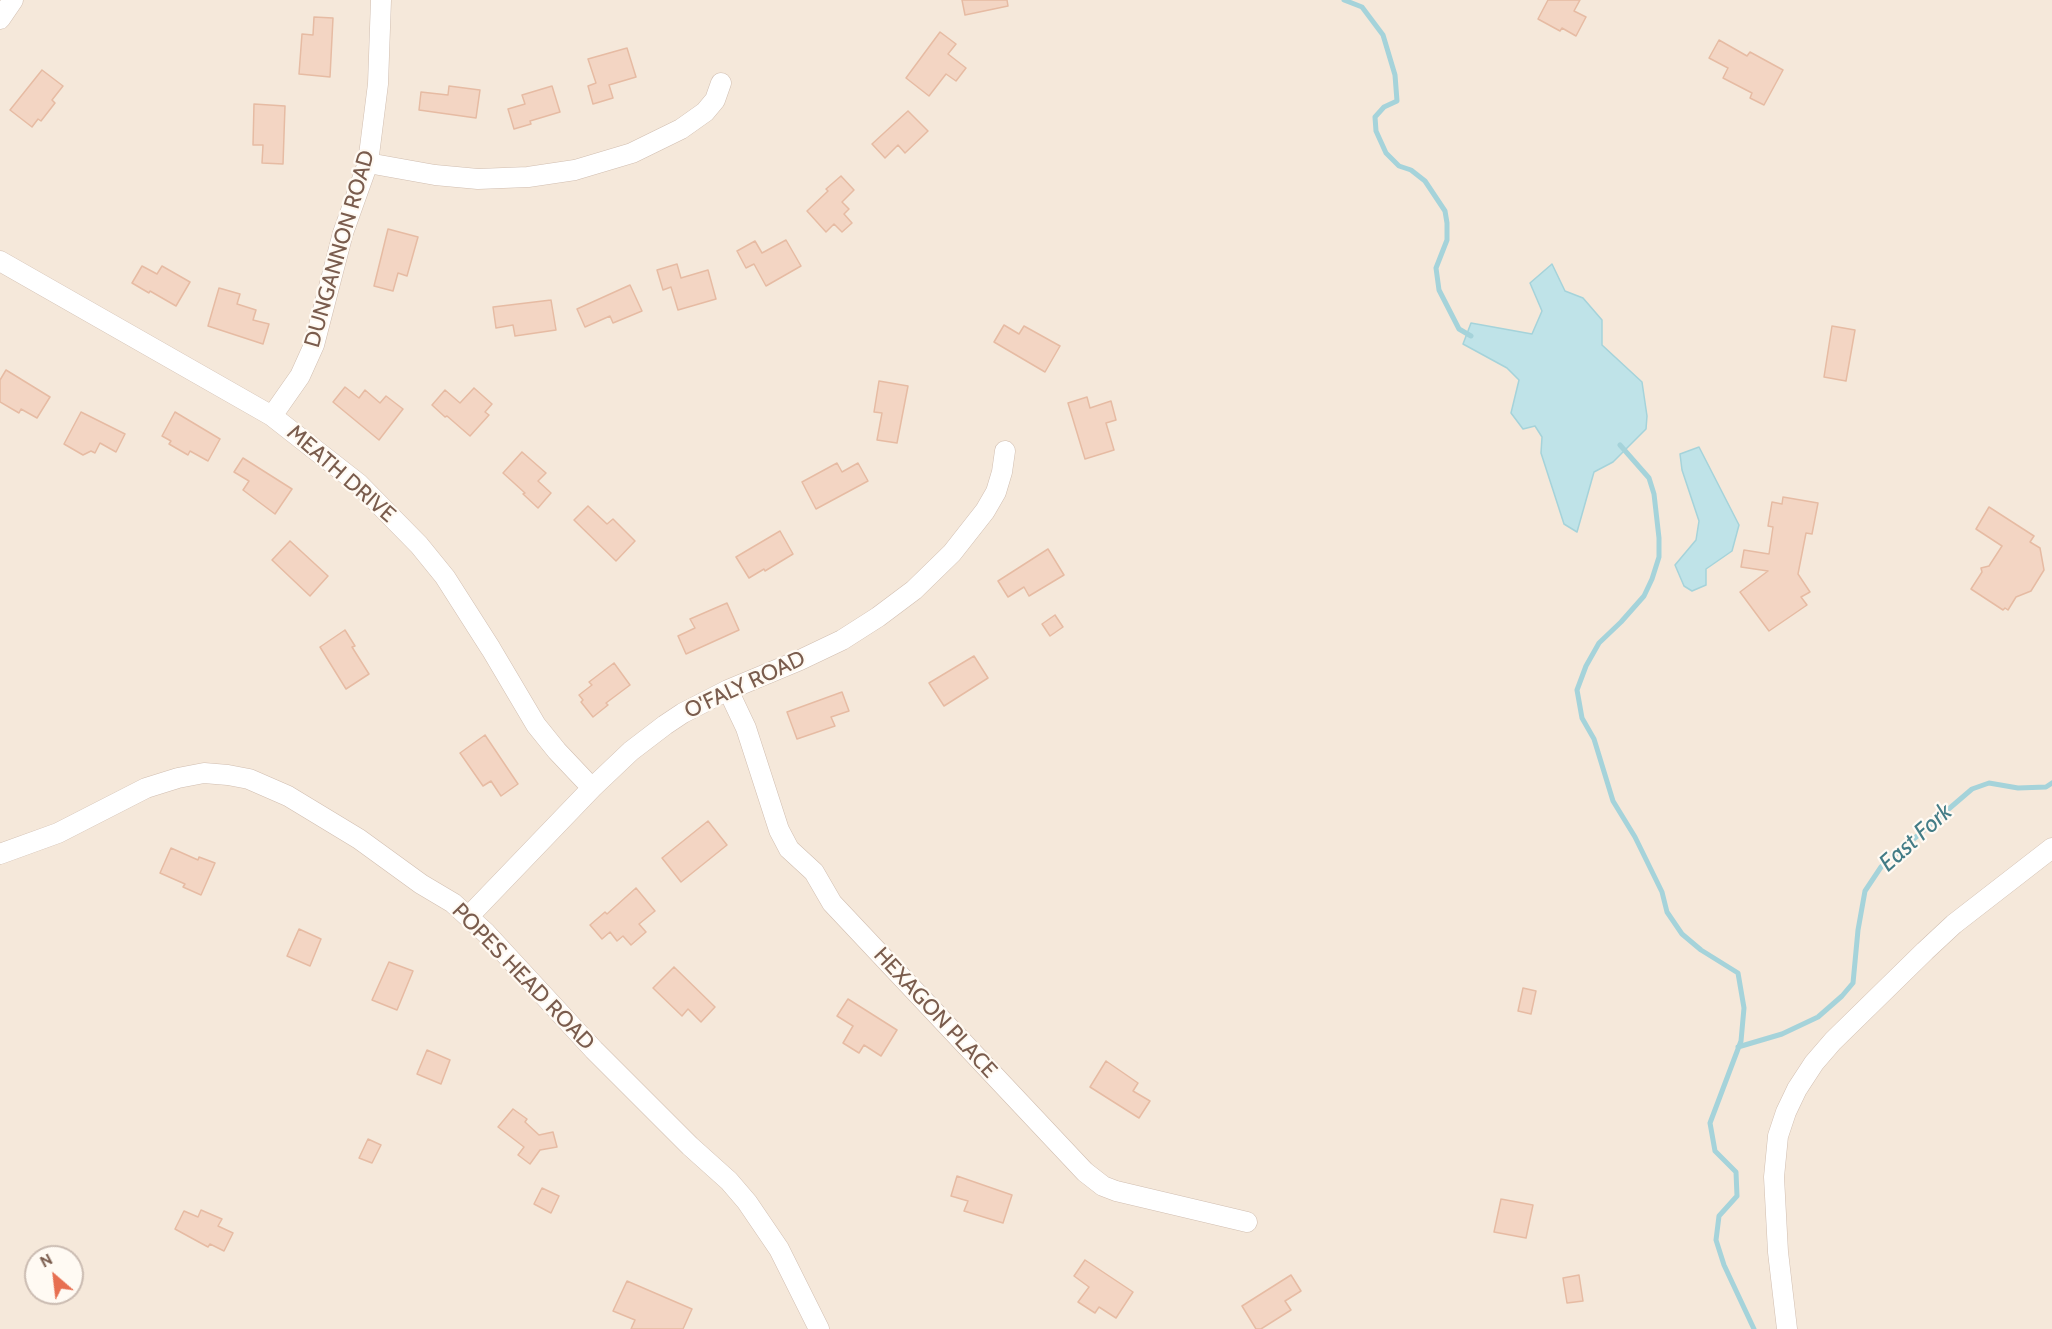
<!DOCTYPE html>
<style>
body{margin:0}
#map{position:relative;width:2052px;height:1329px;overflow:hidden;background:#fdf6ec;font-family:Cabin,sans-serif}
canvas{display:block}
.north{position:absolute;left:24px;top:1245px;width:60px;height:60px;box-sizing:border-box;background:#fffaf3;border:2px solid #cabbb1;border-radius:50%;rotate:332deg;font-size:16px;font-weight:700;line-height:24px;text-align:center;color:#7a5c4d}
.north::after{content:'';display:block;margin:auto;width:21px;height:27px;background:#e76f51;clip-path:polygon(50% 0,100% 100%,50% 72%,0 100%)}
</style>
<div id="map">
<canvas width="2052" height="1329"></canvas>
<div class="north">N</div>
</div>
<script>
const g = document.querySelector('canvas').getContext('2d');
g.lineJoin = 'round';
function fillPath(path, color) {
  g.fillStyle = color;
  g.fill(path, 'evenodd');
}
function toPath(rows) {
  const path = new Path2D();
  for (const r of rows) {
    path.moveTo(r[0], r[1]);
    for (let i = 2; i < r.length; i += 2) path.lineTo(r[i], r[i + 1]);
  }
  return path;
}
function stroke(path, color, width, dash) {
  g.strokeStyle = color;
  g.lineWidth = width;
  g.lineCap = dash ? 'butt' : 'round';
  g.setLineDash(dash || []);
  g.stroke(path);
}
function label(font, color, halo, rows, align = 'center') {
  g.font = font + ' Cabin,sans-serif';
  g.lineWidth = 4.5;
  g.setLineDash([]);
  g.textBaseline = 'middle';
  g.strokeStyle = halo;
  g.fillStyle = color;
  for (const [text, x, y, turn = 0] of rows) {
    g.save();
    g.translate(x, y);
    g.rotate((+turn || 0) * Math.PI / 180);
    g.textAlign = isNaN(turn) ? turn : align;
    if (halo) g.strokeText(text, 0, 0);
    g.fillText(text, 0, 0);
    g.restore();
  }
}
const residential = toPath([
 [0,0,2052,0,2052,1329,0,1329],
 [36,1257,72,1257,72,1293,36,1293]
]);
const water = toPath([
 [1552,264,1565,291,1583,298,1602,320,1602,345,1642,382,1647,416,1646,429,1613,462,1594,472,1577,532,1564,524,1541,453,1542,437,1535,426,1523,429,1511,413,1519,380,1507,368,1463,344,1471,323,1532,334,1542,311,1530,283,1552,264],
 [1699,447,1739,525,1732,551,1706,569,1706,585,1692,591,1684,586,1675,565,1696,540,1699,521,1682,470,1680,454,1699,447]
]);
const stream = toPath([
 [1344,0,1362,7,1383,35,1395,75,1397,101,1384,107,1375,117,1376,131,1386,153,1399,166,1411,170,1425,181,1445,211,1447,223,1447,240,1436,268,1439,290,1459,329,1471,336],
 [1620,445,1649,478,1654,494,1659,538,1659,557,1652,579,1644,596,1621,622,1599,643,1586,666,1577,690,1582,718,1594,739,1613,801,1635,837,1662,892,1667,912,1682,934,1701,950,1738,973,1744,1008,1741,1041,1710,1123,1715,1151,1736,1172,1737,1196,1719,1216,1716,1240,1724,1265,1754,1329],
 [1738,1047,1782,1034,1818,1017,1842,996,1853,983,1858,930,1865,891,1881,867,1972,789,1989,783,2018,788,2046,787,2052,783]
]);
const building = toPath([
 [962,0,1007,0,1008,6,965,15,962,0],
 [1548,0,1580,0,1574,11,1586,17,1576,36,1562,28,1560,31,1538,19,1548,0],
 [314,17,333,18,330,77,299,74,302,34,313,35,314,17],
 [940,32,956,44,948,54,966,68,956,81,946,74,929,96,906,78,940,32],
 [1719,40,1747,56,1750,52,1783,70,1764,105,1750,98,1752,93,1723,78,1728,68,1709,58,1719,40],
 [627,48,636,77,609,85,613,98,593,104,588,86,596,83,588,59,627,48],
 [42,70,63,86,52,100,55,103,41,121,38,119,32,127,10,110,42,70],
 [449,86,480,90,476,118,419,110,421,92,448,95,449,86],
 [552,86,560,112,530,121,531,124,514,129,508,109,525,104,522,95,552,86],
 [254,104,285,106,283,164,262,163,263,145,253,145,254,104],
 [908,111,928,131,905,153,898,145,885,158,872,144,908,111],
 [841,176,854,190,842,202,849,209,844,214,852,223,842,232,834,224,826,232,807,211,828,191,826,189,841,176],
 [388,229,418,237,407,276,398,273,393,291,374,286,388,229],
 [786,240,801,266,766,286,754,264,746,268,737,251,755,241,762,253,786,240],
 [677,264,681,278,708,270,716,299,678,310,671,287,663,290,657,270,677,264],
 [142,266,157,274,162,266,190,282,176,306,150,291,149,293,132,283,142,266],
 [630,285,642,311,613,323,610,316,585,327,577,309,630,285],
 [219,288,240,294,237,304,256,310,253,320,269,324,263,344,208,326,219,288],
 [551,300,556,330,515,336,513,325,496,328,493,307,551,300],
 [1004,325,1019,334,1024,326,1060,346,1045,372,994,342,1004,325],
 [1832,326,1855,330,1846,381,1824,377,1832,326],
 [6,370,50,397,37,418,21,409,19,413,0,402,0,380,6,370],
 [879,381,908,386,897,443,877,440,882,413,874,412,879,381],
 [345,387,359,398,365,390,380,403,386,396,403,409,379,440,333,402,345,387],
 [474,388,492,404,485,412,489,415,470,436,447,416,445,417,432,405,445,390,460,403,474,388],
 [1087,397,1090,408,1111,401,1116,420,1106,423,1114,450,1085,459,1068,403,1087,397],
 [81,412,125,434,116,452,100,443,95,453,91,451,83,455,64,444,81,412],
 [175,412,220,439,208,461,190,451,188,455,169,444,171,441,162,436,175,412],
 [522,452,546,473,538,481,551,493,538,508,523,494,525,493,503,473,522,452],
 [243,458,292,489,275,514,243,490,249,481,234,472,243,458],
 [837,463,842,472,858,463,868,481,816,509,802,482,837,463],
 [1783,497,1818,503,1812,534,1806,533,1798,574,1810,592,1801,597,1807,605,1769,631,1740,592,1768,571,1741,567,1744,550,1769,554,1773,527,1768,526,1772,502,1782,504,1783,497],
 [588,506,607,524,613,519,635,541,616,561,574,520,588,506],
 [1989,507,2034,536,2030,542,2040,548,2044,570,2031,591,2016,597,2008,610,2005,608,2003,610,1971,589,1982,572,1981,568,1989,566,2002,546,1976,529,1989,507],
 [780,531,793,554,765,571,764,569,749,578,736,557,780,531],
 [290,541,328,576,310,596,272,560,290,541],
 [1048,549,1064,575,1029,596,1024,587,1008,597,998,581,1048,549],
 [727,603,739,630,686,654,678,636,695,628,690,619,727,603],
 [1055,615,1063,627,1050,636,1042,624,1055,615],
 [345,630,355,646,352,647,369,674,346,689,320,647,345,630],
 [974,656,988,678,944,706,929,683,974,656],
 [614,663,630,685,606,703,608,705,593,717,581,702,583,700,579,695,592,685,589,682,614,663],
 [842,692,849,711,831,717,835,726,797,739,787,712,842,692],
 [485,735,518,784,501,796,491,781,483,786,460,753,485,735],
 [708,821,727,845,681,882,662,858,708,821],
 [171,848,198,860,199,857,215,863,201,895,183,887,185,884,160,873,171,848],
 [636,888,655,911,639,924,646,932,631,945,623,936,617,941,610,932,602,939,590,925,605,912,607,914,636,888],
 [299,929,321,939,310,966,287,956,299,929],
 [389,962,413,971,397,1010,372,1000,389,962],
 [674,967,715,1007,701,1022,688,1009,682,1016,653,988,674,967],
 [1523,988,1536,991,1531,1014,1518,1011,1523,988],
 [848,999,897,1030,881,1056,864,1045,859,1053,843,1043,853,1026,837,1016,848,999],
 [427,1050,450,1060,441,1084,417,1074,427,1050],
 [1106,1061,1138,1083,1133,1091,1150,1101,1139,1118,1090,1087,1106,1061],
 [513,1109,527,1119,525,1122,539,1135,553,1132,557,1147,540,1150,530,1164,518,1155,524,1147,498,1127,513,1109],
 [368,1139,381,1145,372,1163,359,1158,368,1139],
 [957,1176,1012,1195,1003,1223,964,1211,968,1201,951,1196,957,1176],
 [542,1188,559,1196,551,1213,534,1204,542,1188],
 [1501,1199,1533,1205,1526,1238,1494,1232,1501,1199],
 [201,1210,222,1219,218,1226,233,1233,224,1251,210,1244,208,1247,175,1229,184,1211,198,1217,201,1210],
 [1085,1260,1133,1292,1116,1318,1099,1307,1095,1313,1078,1302,1089,1287,1074,1276,1085,1260],
 [1291,1275,1301,1291,1285,1301,1291,1310,1261,1329,1256,1329,1242,1306,1291,1275],
 [1579,1275,1583,1301,1567,1303,1563,1278,1579,1275],
 [627,1281,692,1309,683,1329,631,1329,635,1320,613,1311,627,1281]
]);
const minor = toPath([
 [0,19,13,0],
 [368,163,435,175,478,179,528,177,575,170,632,153,681,129,705,112,715,100,721,83],
 [0,261,272,416,359,484,419,545,445,577,491,649,536,725,557,751,592,788],
 [272,416,300,376,314,345,343,233,368,163,378,84,381,0],
 [728,690,746,728,779,830,789,849,814,872,832,903,1085,1172,1103,1186,1116,1191,1247,1222],
 [0,854,58,833,146,788,178,778,204,773,228,775,249,779,288,796,359,839,421,884,453,903,486,933,594,1050,690,1146,729,1181,747,1202,779,1249,819,1329],
 [469,916,592,788,631,751,665,725,683,713,728,690,800,660,842,640,878,617,914,590,952,553,985,511,996,492,1002,472,1005,451],
 [1787,1329,1778,1252,1774,1177,1778,1136,1786,1112,1797,1089,1814,1063,1833,1041,1925,951,1954,924,2052,848]
]);
const streetNames = [
 ["DUNGANNON ROAD",340,249,-74],
 ["MEATH DRIVE",341,474,41],
 ["O'FALY ROAD",745,685,-25],
 ["POPES HEAD ROAD",523,977,46],
 ["HEXAGON PLACE",935,1013,47]
];
const waterNames = [
 ["East Fork",1916,838,-42]
];
fillPath(residential, '#f5e8da');
fillPath(water, '#bfe3e8');
stroke(water, '#a5d3da', 1.5);
stroke(stream, '#a5d3da', 5);
fillPath(building, '#f3d5c3');
stroke(building, '#e6bba3', 1.5);
stroke(minor, '#d1beb0', 21);
stroke(minor, '#fff', 20);
label('22px', '#7a5c4d', '#fffaf3', streetNames);
label('italic 24px', '#437c86', '#fffaf3', waterNames);
</script>
